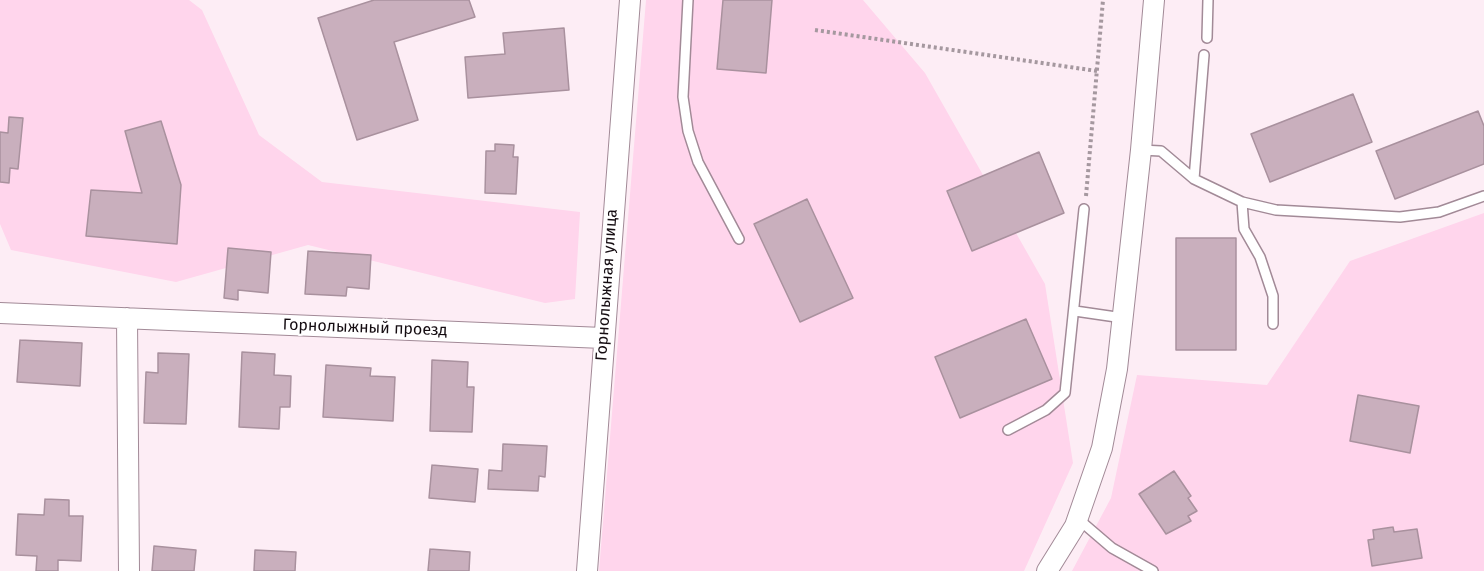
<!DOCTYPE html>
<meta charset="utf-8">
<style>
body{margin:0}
canvas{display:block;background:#fdedf5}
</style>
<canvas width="1484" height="571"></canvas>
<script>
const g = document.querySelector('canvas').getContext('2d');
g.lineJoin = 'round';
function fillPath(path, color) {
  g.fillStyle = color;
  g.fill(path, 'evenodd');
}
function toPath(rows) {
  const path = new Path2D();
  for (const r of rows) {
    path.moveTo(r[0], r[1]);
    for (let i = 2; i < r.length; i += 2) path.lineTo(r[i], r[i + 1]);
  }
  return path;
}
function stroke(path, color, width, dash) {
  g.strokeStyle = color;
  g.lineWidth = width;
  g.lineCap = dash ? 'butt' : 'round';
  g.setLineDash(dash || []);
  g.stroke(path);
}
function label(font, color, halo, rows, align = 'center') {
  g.font = font + ' "Fira Sans",sans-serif';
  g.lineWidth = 4.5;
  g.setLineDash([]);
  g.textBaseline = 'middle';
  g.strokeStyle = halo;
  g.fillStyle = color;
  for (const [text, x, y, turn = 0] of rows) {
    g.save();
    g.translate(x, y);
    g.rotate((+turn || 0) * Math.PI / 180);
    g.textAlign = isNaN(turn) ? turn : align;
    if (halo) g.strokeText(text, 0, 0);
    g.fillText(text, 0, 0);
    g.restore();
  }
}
const green = toPath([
 [0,0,189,0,202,10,259,135,322,182,580,212,575,299,545,303,308,245,176,282,11,250,0,224],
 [646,0,863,0,925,73,1045,284,1073,463,1024,571,599,571],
 [1484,213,1484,571,1072,571,1111,498,1137,375,1267,385,1350,261]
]);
const building = toPath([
 [374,0,469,0,475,17,394,42,418,120,357,140,318,18,374,0],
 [723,0,772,0,766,73,717,69,723,0],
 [564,28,569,90,468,98,465,57,505,54,503,33,564,28],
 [1353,94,1372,142,1270,182,1251,134,1353,94],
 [1478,111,1484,126,1484,164,1395,199,1376,151,1478,111],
 [9,117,23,118,18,169,10,168,9,183,0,182,0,132,8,133,9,117],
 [161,121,181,185,177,244,86,236,91,190,142,193,125,131,161,121],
 [495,144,514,145,513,157,518,157,516,194,485,193,486,151,495,151,495,144],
 [1039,152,1064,213,972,251,947,191,1039,152],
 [807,199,853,298,800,322,754,224,807,199],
 [1176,238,1236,238,1236,350,1176,350,1176,238],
 [228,248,271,252,268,293,238,290,238,300,224,298,228,248],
 [308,251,371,255,369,289,347,287,346,296,305,294,308,251],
 [1026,319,1052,379,960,418,935,357,1026,319],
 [20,340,82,343,80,386,17,382,20,340],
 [242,352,275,354,274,375,291,376,290,407,280,407,279,429,239,427,242,352],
 [158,353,189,354,186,424,144,423,146,372,158,373,158,353],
 [432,360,468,362,467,387,474,387,472,432,430,431,432,360],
 [326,365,371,368,370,376,395,377,393,421,323,417,326,365],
 [1358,395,1419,406,1410,453,1350,441,1358,395],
 [503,444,547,446,545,477,539,476,538,491,488,489,489,470,502,471,503,444],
 [432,465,478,469,475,502,429,498,432,465],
 [1174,471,1191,496,1188,498,1197,511,1188,516,1191,521,1166,534,1139,494,1174,471],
 [45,499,69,500,69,516,83,516,81,561,58,560,58,571,36,571,37,556,16,555,18,514,44,515,45,499],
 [1393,527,1394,532,1417,529,1422,558,1372,566,1368,540,1374,539,1373,530,1393,527],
 [154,546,196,550,194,571,152,571,154,546],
 [430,549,470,552,469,571,428,571,430,549],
 [255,550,296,552,295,571,254,571,255,550]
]);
const path = toPath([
 [815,30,1097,71],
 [1086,196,1103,0]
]);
const service = toPath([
 [688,0,683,97,688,131,698,162,739,239],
 [1207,38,1208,0],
 [1141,150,1161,151,1194,179,1242,202,1244,229,1260,257,1273,296,1273,324],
 [1194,179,1204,55],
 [1242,202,1276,210,1400,217,1439,212,1484,196],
 [1075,311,1123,318],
 [1008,430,1046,410,1065,393,1084,209],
 [1077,518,1112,548,1153,571]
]);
const minor = toPath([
 [0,313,603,338],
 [127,318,129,571],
 [587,571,630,0],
 [1047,571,1075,526,1102,448,1117,369,1141,150,1154,0]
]);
const streetNames = [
 ["Горнолыжная улица",607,285,-86],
 ["Горнолыжный проезд",365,328,2]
];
fillPath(green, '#ffd5ec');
fillPath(building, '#c9afbd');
stroke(building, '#a9919e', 1.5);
stroke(service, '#a28a97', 12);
stroke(minor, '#a28a97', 22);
stroke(path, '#a5989f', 4, [3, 3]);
stroke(service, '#fff', 9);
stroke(minor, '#fff', 20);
label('16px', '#140c11', '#fff', streetNames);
</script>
